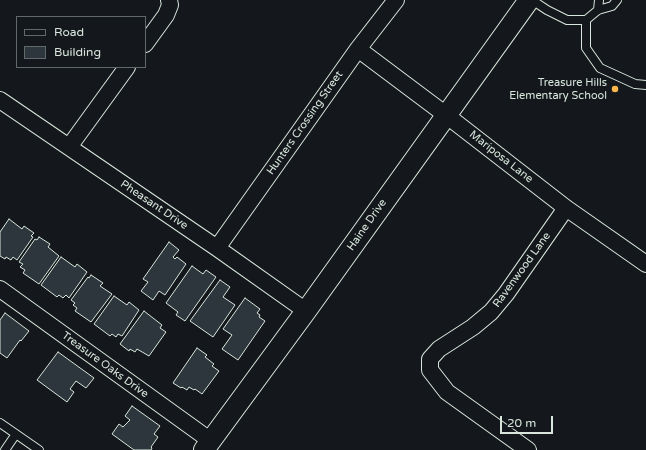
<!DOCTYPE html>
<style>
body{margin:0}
#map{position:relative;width:646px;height:450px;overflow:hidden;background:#14181c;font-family:"Varela Round",sans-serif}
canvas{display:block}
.legend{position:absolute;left:16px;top:16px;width:130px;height:52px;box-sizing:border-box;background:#14181c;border:1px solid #626a69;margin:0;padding:5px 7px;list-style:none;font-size:12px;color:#d8e6dc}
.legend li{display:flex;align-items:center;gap:8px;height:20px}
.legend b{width:20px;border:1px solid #626a69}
.scale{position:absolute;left:500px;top:416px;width:53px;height:18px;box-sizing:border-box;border:2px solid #d8e6dc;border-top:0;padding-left:5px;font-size:12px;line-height:14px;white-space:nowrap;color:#d8e6dc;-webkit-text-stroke:3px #14181c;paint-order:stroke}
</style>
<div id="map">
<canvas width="646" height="450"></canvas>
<ul class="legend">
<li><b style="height:5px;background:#14181c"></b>Road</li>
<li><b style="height:11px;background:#2c363c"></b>Building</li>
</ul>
<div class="scale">20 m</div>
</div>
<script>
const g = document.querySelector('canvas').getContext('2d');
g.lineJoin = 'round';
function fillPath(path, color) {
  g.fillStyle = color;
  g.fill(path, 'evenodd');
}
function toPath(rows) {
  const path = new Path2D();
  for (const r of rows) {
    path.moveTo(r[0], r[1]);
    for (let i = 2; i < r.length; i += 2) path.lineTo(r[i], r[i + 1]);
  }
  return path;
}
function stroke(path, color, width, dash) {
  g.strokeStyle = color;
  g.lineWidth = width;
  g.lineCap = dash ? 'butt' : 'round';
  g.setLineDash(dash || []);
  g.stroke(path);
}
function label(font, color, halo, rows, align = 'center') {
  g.font = font + ' "Varela Round",sans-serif';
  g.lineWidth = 3;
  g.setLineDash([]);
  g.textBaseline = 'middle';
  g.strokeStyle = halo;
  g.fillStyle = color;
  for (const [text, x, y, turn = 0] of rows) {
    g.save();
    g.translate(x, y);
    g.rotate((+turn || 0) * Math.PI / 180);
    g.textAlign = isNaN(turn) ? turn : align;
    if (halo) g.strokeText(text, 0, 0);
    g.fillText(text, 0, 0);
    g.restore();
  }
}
const building = toPath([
 [9,219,22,229,24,226,34,233,31,236,33,237,17,260,13,257,11,260,6,257,5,259,0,256,0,232,9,219],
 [39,237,50,244,48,247,59,256,39,284,23,273,25,270,20,267,23,264,19,262,35,239,37,240,39,237],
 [169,242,179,250,173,257,175,259,177,257,186,264,165,295,159,291,153,300,141,291,148,282,143,279,169,242],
 [61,257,75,267,77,264,87,272,69,298,66,295,63,298,59,295,57,297,41,285,61,257],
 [192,266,203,274,206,270,216,277,185,321,176,315,178,312,166,303,192,266],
 [91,275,103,283,100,286,112,294,91,322,75,311,77,308,73,305,75,303,71,300,88,277,89,278,91,275],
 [220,280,230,287,223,297,235,305,213,337,190,321,220,280],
 [114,296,127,305,129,302,139,310,122,336,118,334,116,337,112,334,110,336,94,324,114,296],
 [245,298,260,309,257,313,260,315,259,317,265,321,238,360,222,349,232,335,223,329,245,298],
 [144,311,162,325,160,328,166,332,149,356,137,349,135,352,130,349,129,351,120,344,144,311],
 [5,313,29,331,21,341,20,340,7,358,0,353,0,320,5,313],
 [197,348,207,355,205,357,214,364,212,366,219,371,202,394,195,389,194,390,189,387,187,390,182,387,181,388,173,383,197,348],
 [58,352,94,378,86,388,76,381,70,389,74,392,67,402,37,380,58,352],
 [132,406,160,426,154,434,158,437,151,447,152,448,151,450,134,450,112,434,119,424,123,427,130,420,125,416,132,406]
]);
const service = toPath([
 [532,0,547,10,567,20,586,20,598,10,612,6,617,0],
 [598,10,599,0],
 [586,20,586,48,600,68,635,84,646,85],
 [0,423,39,450],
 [5,450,16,434]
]);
const minor = toPath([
 [145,44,166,15,170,5,169,0],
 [358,49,446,115,566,208,646,264],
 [0,100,217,248,306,311],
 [69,147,127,67],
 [217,248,358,49,396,0],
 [0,289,211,441],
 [528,450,447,392,430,370,430,359,439,349,473,327,491,312,506,294,566,208]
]);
const tertiary = toPath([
 [204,450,306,311,529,0]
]);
const markers = [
 [615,89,4,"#ffb74d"]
];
const poiNames = [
 ["Treasure Hills",607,83],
 ["Elementary School",607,96]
];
const streetNames = [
 ["Hunters Crossing Street",305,123,-55],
 ["Mariposa Lane",501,157,38],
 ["Pheasant Drive",154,205,34],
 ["Haine Drive",367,225,-55],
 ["Ravenwood Lane",522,270,-54],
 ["Treasure Oaks Drive",105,365,36]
];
fillPath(building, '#2c363c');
stroke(building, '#d8e6dc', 1);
stroke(service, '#d8e6dc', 10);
stroke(minor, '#d8e6dc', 18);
stroke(tertiary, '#d8e6dc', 22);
stroke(service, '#14181c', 8);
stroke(minor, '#14181c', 16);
stroke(tertiary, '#14181c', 20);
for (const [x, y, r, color] of markers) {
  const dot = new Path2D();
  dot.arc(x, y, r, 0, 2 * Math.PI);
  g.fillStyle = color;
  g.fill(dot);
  stroke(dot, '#14181c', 1.5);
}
label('11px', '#d8e6dc', '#14181c', poiNames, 'right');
label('11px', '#d8e6dc', '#14181c', streetNames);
</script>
